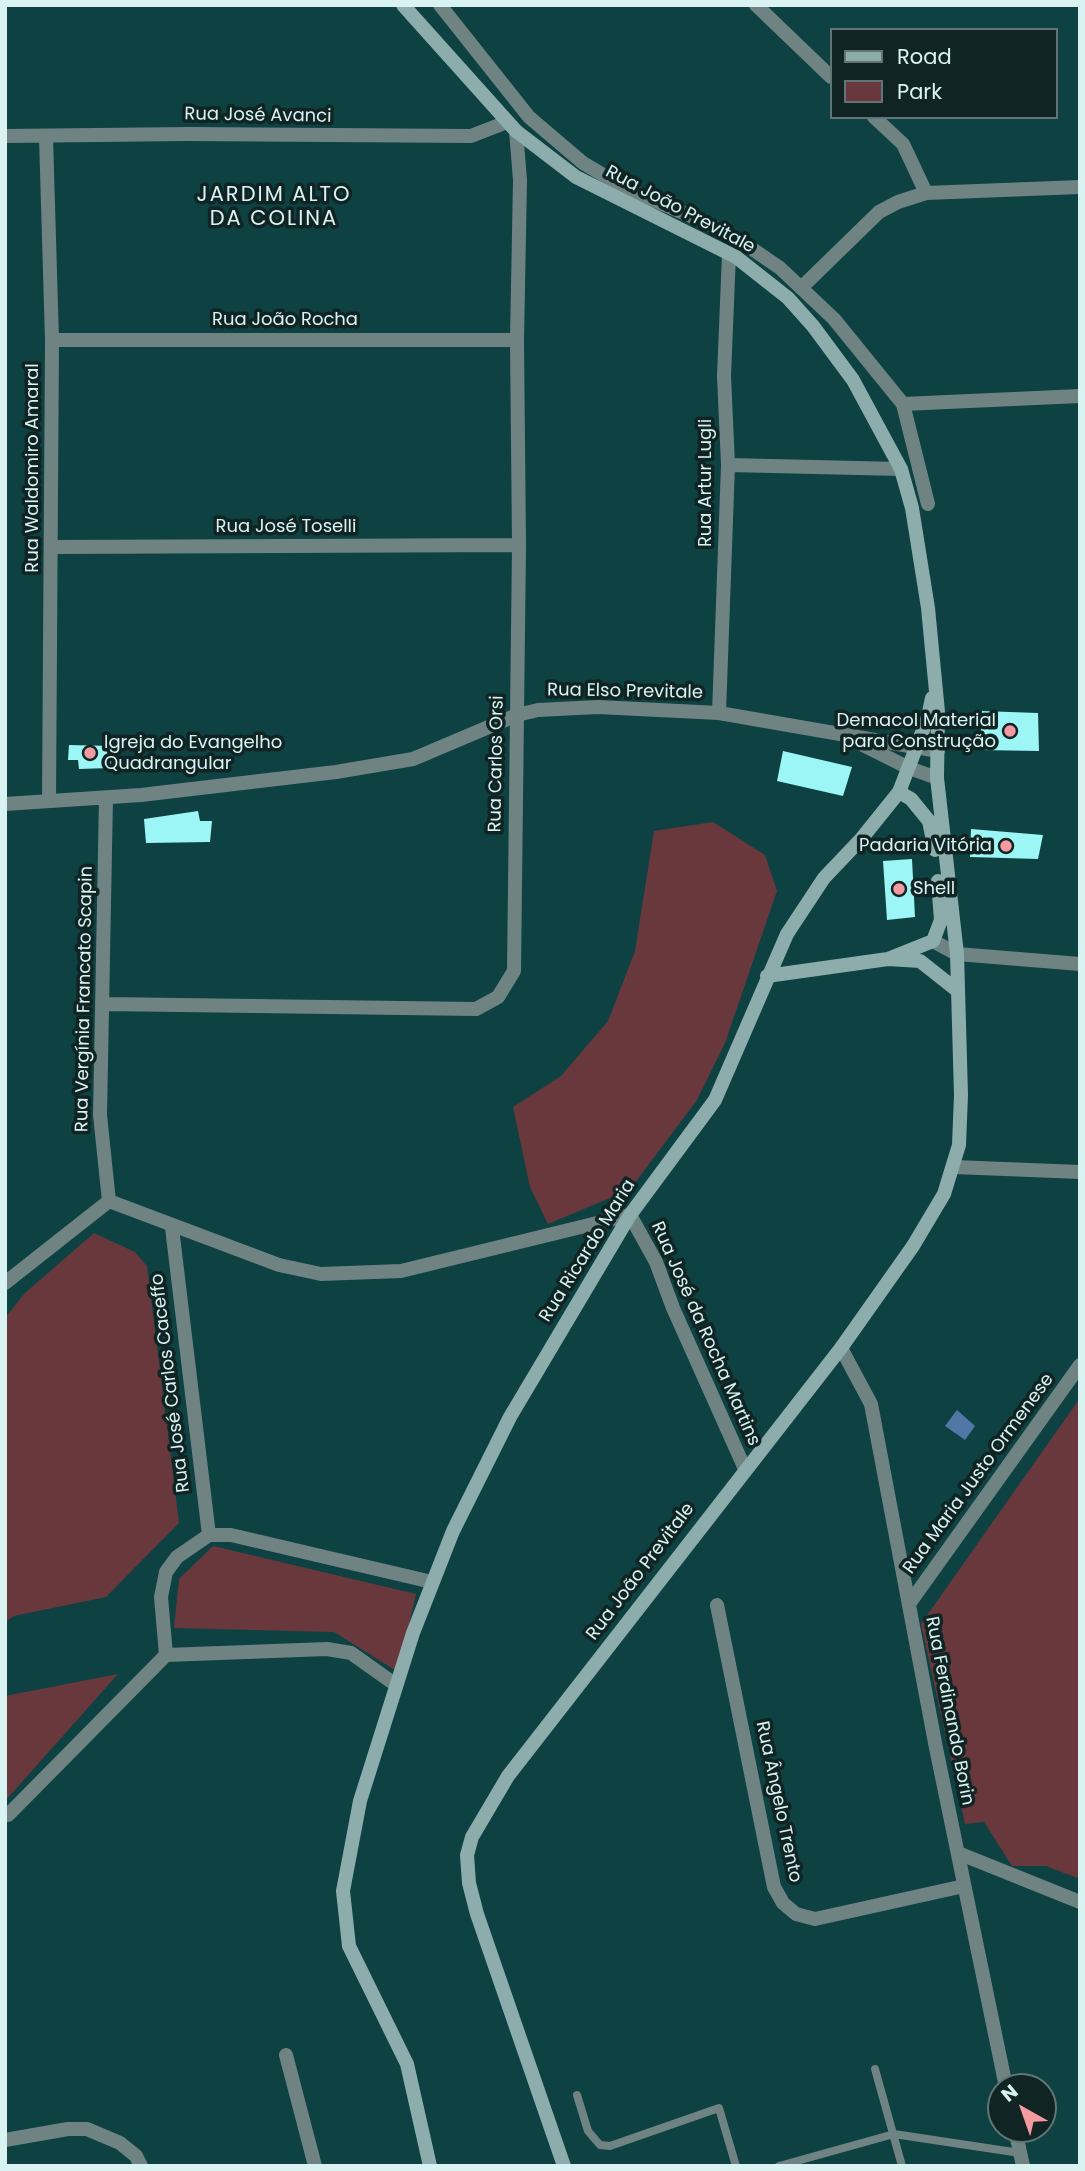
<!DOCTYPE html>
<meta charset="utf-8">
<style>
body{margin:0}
#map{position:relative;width:1085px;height:2171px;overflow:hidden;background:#0e4142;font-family:Poppins,sans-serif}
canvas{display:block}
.frame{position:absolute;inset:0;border:7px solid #d9f2f2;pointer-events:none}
.legend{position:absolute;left:830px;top:28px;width:228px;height:91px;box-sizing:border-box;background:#102424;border:2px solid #607676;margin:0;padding:9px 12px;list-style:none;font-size:21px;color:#d9f2f2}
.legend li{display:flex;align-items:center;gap:14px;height:35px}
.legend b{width:35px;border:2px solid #607676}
.north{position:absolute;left:987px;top:2073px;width:70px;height:70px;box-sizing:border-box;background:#102424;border:2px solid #607676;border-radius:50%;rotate:320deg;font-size:19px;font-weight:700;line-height:28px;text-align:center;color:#d9f2f2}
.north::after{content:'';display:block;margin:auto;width:24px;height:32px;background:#f49aa1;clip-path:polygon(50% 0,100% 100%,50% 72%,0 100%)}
</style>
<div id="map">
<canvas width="1085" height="2171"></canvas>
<div class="frame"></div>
<ul class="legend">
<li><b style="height:9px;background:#8dadac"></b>Road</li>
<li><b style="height:19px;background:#69383c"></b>Park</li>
</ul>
<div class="north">N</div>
</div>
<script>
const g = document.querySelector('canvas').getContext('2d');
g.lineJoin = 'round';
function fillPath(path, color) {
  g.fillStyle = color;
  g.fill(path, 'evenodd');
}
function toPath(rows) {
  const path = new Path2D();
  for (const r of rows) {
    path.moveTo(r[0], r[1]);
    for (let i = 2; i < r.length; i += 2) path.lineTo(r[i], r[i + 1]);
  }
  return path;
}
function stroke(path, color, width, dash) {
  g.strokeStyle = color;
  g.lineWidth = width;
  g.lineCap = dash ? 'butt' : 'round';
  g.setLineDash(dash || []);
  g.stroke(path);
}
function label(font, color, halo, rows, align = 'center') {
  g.font = font + ' Poppins,sans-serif';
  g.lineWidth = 7;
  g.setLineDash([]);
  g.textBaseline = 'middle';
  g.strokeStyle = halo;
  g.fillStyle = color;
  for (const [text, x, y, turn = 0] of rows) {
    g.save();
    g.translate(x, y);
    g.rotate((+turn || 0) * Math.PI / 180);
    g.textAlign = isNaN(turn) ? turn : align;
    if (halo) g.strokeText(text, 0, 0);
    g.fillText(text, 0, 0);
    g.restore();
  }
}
const green = toPath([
 [713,822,765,855,777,891,725,1043,697,1100,634,1184,610,1198,548,1224,530,1187,513,1107,561,1076,608,1021,635,951,654,831],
 [94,1233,135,1252,147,1266,179,1523,106,1597,14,1616,5,1622,5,1318,25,1293],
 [1080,1398,1080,1879,1046,1866,1012,1866,984,1822,965,1824,921,1624],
 [213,1546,416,1594,398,1672,334,1632,174,1628,179,1579],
 [118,1674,5,1801,5,1696]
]);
const water = toPath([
 [957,1410,975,1426,965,1440,945,1426]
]);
const building = toPath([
 [982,711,1038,713,1039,751,980,750],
 [69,745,112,746,110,768,79,769,78,760,68,760],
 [783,751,852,767,843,796,777,781],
 [198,811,200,821,212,821,210,842,146,843,144,819],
 [971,829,1043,835,1038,859,970,857],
 [912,859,915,917,887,920,883,861]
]);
const service = toPath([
 [875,2069,902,2166],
 [577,2095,588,2131,600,2145,610,2146,719,2108,736,2166],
 [779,2166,894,2134,1020,2153]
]);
const minor = toPath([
 [440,5,529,117,583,163,627,189,705,222,745,244,780,268,834,319,903,404,928,504],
 [756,5,831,77],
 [874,117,903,144,926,193],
 [5,136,188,134,471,136,507,122],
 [46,137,52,340,49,800],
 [801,288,879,212,898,202,926,193,1080,187],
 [52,340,517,340],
 [903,404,1080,396],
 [728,465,901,469],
 [53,547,519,545],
 [719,713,728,465,724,376,729,254],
 [851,739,909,768,937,778],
 [106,798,100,1115,109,1201],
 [5,804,141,795,336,772,413,759,517,715,538,710,598,707,719,713,938,751],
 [933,941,957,954,1080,964],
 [105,1004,476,1009,498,997,514,971,519,545,517,340,520,180,516,131],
 [954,1167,1080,1172],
 [172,1228,209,1535],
 [5,1283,109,1201,279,1265,321,1274,401,1271,630,1215,656,1262,673,1308,745,1469],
 [841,1348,871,1404,936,1748,1006,2087],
 [909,1604,1080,1365],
 [717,1605,774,1887,783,1903,796,1914,815,1919,964,1886],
 [166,1655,161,1597,166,1572,177,1557,209,1535,231,1535,432,1582],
 [8,1815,166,1655,327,1649,351,1653,396,1685],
 [958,1853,1080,1902],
 [286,2055,315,2166],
 [1015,2129,1023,2166],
 [5,2140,68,2129,87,2129,120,2143,136,2156,141,2166]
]);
const secondary = toPath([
 [403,5,516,131,576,177,736,257,788,298,813,326,853,380,901,469,912,508,928,608,938,712,937,778,957,954,961,1095,959,1145,944,1194,913,1246,841,1348,508,1776,472,1837,467,1855,469,1883,477,1914,564,2166],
 [899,792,911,799,929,821,935,850],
 [888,959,933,941,941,920,938,881],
 [767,976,888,959,920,961,958,991],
 [430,2166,407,2064,349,1946,343,1891,360,1801,413,1633,453,1531,510,1417,630,1215,715,1100,787,934,824,878,862,838,899,792,928,717,932,698]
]);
const markers = [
 [1010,731,7,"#f49aa1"],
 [90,753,7,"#f49aa1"],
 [1006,846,7,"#f49aa1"],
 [899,889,7,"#f49aa1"]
];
const streetNames = [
 ["Rua José Avanci",258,116,1],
 ["Rua João Previtale",680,210,28],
 ["Rua João Rocha",285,320],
 ["Rua Waldomiro Amaral",33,468,-90],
 ["Rua Artur Lugli",706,483,-90],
 ["Rua José Toselli",286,527],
 ["Rua Elso Previtale",625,692,1],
 ["Rua Carlos Orsi",497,764,-89],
 ["Rua Vergínia Francato Scapin",85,999,-89],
 ["Rua Ricardo Maria",588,1251,-58],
 ["Rua José da Rocha Martins",705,1334,66],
 ["Rua José Carlos Caceffo",171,1383,-97],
 ["Rua Maria Justo Ormenese",979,1474,-54],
 ["Rua João Previtale",641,1572,-53],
 ["Rua Ferdinando Borin",949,1711,79],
 ["Rua Ângelo Trento",778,1802,78]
];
const poiNames = [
 ["Demacol Material",996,721],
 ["para Construção",996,742],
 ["Igreja do Evangelho",104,743,"left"],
 ["Quadrangular",104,764,"left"],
 ["Padaria Vitória",992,846],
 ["Shell",913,889,"left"]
];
const quarterNames = [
 ["JARDIM ALTO",274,196],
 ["DA COLINA",274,220]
];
fillPath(green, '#69383c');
fillPath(water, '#5277a7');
fillPath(building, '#9cf6f5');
stroke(service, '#6f8383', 8);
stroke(minor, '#6f8383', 14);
stroke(secondary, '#8dadac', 14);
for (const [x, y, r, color] of markers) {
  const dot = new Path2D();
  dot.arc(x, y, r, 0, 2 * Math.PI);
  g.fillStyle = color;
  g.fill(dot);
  stroke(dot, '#102424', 2.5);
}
label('18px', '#d9f2f2', '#102424', streetNames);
label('18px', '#d9f2f2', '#102424', poiNames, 'right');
g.letterSpacing = '2px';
label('21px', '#d9f2f2', '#102424', quarterNames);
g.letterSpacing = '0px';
</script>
